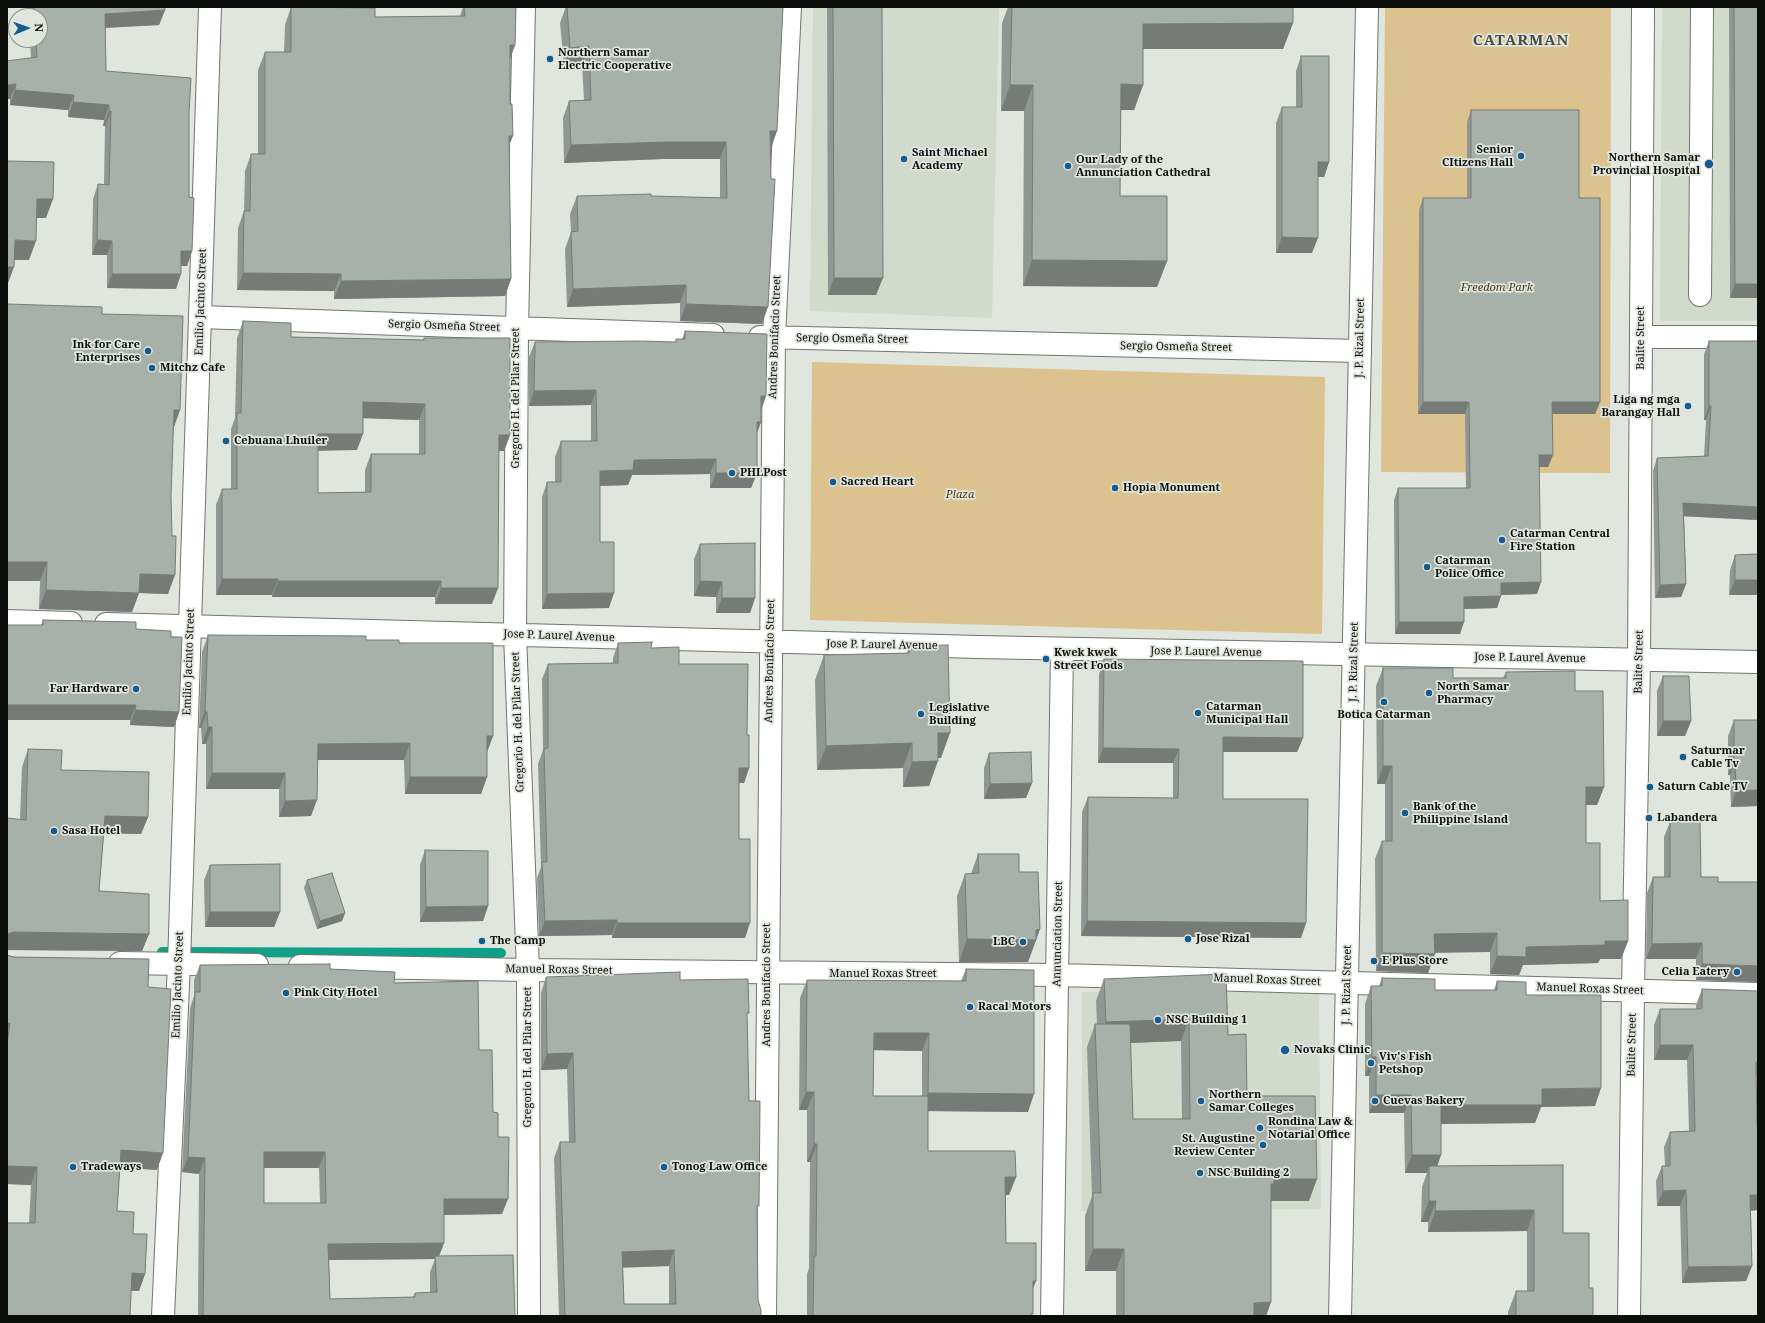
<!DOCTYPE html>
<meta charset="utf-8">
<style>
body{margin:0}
#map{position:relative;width:1765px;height:1323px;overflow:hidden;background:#e0e5dd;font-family:"Noto Serif",serif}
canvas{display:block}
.frame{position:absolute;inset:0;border:8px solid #0c0e0b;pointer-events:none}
.north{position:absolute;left:8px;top:8px;width:40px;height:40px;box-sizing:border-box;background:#e0e5dd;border:1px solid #8b8f89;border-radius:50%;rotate:88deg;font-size:11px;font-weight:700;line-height:16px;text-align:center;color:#0c0e0b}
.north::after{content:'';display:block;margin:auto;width:14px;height:18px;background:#145c90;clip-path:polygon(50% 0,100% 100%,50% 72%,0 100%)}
</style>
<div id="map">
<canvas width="1765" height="1323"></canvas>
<div class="frame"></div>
<div class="north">N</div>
</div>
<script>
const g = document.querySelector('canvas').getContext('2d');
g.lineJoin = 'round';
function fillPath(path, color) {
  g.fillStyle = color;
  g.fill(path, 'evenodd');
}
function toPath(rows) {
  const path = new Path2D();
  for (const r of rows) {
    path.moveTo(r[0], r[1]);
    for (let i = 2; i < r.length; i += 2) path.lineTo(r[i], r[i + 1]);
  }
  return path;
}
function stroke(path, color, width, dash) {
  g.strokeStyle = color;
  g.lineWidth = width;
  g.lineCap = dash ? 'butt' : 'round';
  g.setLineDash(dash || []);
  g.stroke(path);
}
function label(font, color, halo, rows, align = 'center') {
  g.font = font + ' "Noto Serif",serif';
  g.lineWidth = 3.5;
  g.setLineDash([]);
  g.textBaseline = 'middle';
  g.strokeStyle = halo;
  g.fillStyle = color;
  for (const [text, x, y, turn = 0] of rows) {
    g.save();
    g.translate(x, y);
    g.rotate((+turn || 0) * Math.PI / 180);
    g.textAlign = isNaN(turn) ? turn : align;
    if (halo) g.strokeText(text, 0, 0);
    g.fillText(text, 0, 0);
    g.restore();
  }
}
const built = toPath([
 [813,7,999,7,992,318,810,311],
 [1662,7,1758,7,1758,321,1660,321],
 [1082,992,1319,992,1321,1209,1082,1211]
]);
const green = toPath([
 [1385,7,1611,7,1610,473,1381,472],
 [812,362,1325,377,1322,634,810,620]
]);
const stream = toPath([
 [162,952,501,953]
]);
const minor = toPath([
 [524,7,517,329,515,635,528,970,529,1316],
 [1700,295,1702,7],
 [200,317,713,335],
 [760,337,1360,351],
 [1641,337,1758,337],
 [7,621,71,623],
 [106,624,978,647,1758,662],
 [120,963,257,965],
 [300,966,528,970,1058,975,1758,994],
 [765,1316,774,337,790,7],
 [1052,1316,1062,649],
 [1629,1316,1633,990,1639,660,1643,7]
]);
const major = toPath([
 [163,1316,179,964,210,7],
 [1340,1316,1367,7]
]);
const wall = toPath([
 [31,7,165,7,165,10,159,25,105,28,106,71,189,113,189,197,192,251,187,266,181,266,176,289,107,288,107,255,92,255,93,199,98,184,104,184,105,126,103,126,104,120,68,117,68,110,10,105,10,99,7,99,31,58,30,40,40,40,40,16,28,16],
 [291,7,375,17,460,16,463,7,516,7,515,45,510,58,509,147,511,279,505,296,334,299,334,291,237,290,238,228,244,211,245,171,251,154,258,154,258,70,265,52,284,52,285,25],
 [565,7,783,7,771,148,762,324,680,321,680,303,567,307,565,249,571,232,570,214,577,196,651,196,720,198,720,159,662,159,564,163,563,118,569,101,584,100,582,63,564,65,560,23,565,9],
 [827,7,882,7,876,295,828,295],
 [1008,7,1293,23,1283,49,1143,49,1143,85,1134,110,1121,110,1120,196,1167,261,1157,287,1023,286,1024,111,1001,111,1002,23],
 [1729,7,1758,7,1758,298,1730,298],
 [1301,56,1329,162,1324,177,1318,177,1312,253,1276,253,1276,123,1282,107,1296,107,1296,71],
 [1471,110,1579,198,1600,402,1595,414,1552,414,1553,455,1548,467,1539,467,1537,594,1501,595,1497,608,1464,609,1460,634,1395,634,1394,500,1398,488,1466,488,1465,414,1418,414,1419,210,1423,198,1467,198,1467,122],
 [7,304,102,314,173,428,168,594,139,593,132,612,39,609,40,581,7,581],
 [243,321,291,337,423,340,424,338,510,435,504,451,499,451,492,604,435,604,435,597,272,597,272,595,216,595,216,505,222,489,231,489,231,429,235,418,237,338],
 [363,418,419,420,419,454,371,454,365,470,365,492,318,493,318,450,357,450],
 [685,331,761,411,761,422,757,434,757,473,751,488,710,488,710,474,632,475,628,485,600,486,600,542,609,608,542,609,542,497,547,482,555,482,555,457,561,441,591,441,591,405,529,406,529,357,535,342,675,342,676,339,682,339],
 [1709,341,1758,520,1684,516,1686,584,1681,597,1655,598,1653,471,1657,458,1704,456,1706,420,1704,420,1704,354],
 [700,544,755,598,750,613,716,613,716,597,694,596,694,559],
 [1758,554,1729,595,1730,570,1735,555],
 [43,620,136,629,171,637,179,712,174,727,130,725,130,720,41,625],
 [208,635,366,640,399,643,493,736,487,752,487,777,481,794,405,794,404,760,318,760,311,816,279,817,279,789,206,789,206,744,202,744,201,728,199,728,202,652],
 [618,643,651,648,679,664,747,735,749,768,744,783,739,783,739,839,745,938,612,938,612,935,539,936,537,878,541,867,538,764,543,750,542,679,548,664,613,663,613,658],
 [909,646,941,758,938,758,929,786,903,787,903,768,817,770,815,680,824,655,907,653],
 [1104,659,1303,738,1297,752,1223,752,1223,799,1306,923,1301,938,1081,936,1082,812,1088,797,1173,798,1173,763,1098,763,1099,674],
 [1383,668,1453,678,1503,678,1506,672,1575,691,1604,787,1597,805,1586,805,1586,843,1600,901,1628,941,1621,959,1600,959,1598,963,1523,965,1519,975,1490,974,1490,952,1435,952,1428,973,1376,971,1375,859,1382,841,1385,841,1385,784,1377,784,1376,686],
 [1663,676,1691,721,1685,736,1657,736,1657,691],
 [1734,720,1758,720,1758,806,1731,807,1730,775,1728,775,1728,736],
 [28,749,61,770,148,817,141,834,104,833,99,891,149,934,142,951,7,950,20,819,22,767],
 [989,753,1032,783,1026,798,984,799,984,768],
 [1670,822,1701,877,1718,882,1758,882,1758,982,1696,980,1696,959,1646,959,1647,893,1653,877,1664,877,1664,837],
 [425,850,488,906,483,921,420,922,420,865],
 [978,854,1019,872,1040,929,1028,962,959,962,957,896,965,874,971,874],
 [210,865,280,912,274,927,205,927,204,880],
 [307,880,345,913,342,921,317,929,304,888],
 [7,955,148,987,157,1170,120,1167,117,1211,133,1234,145,1274,139,1291,131,1291,29,1223,31,1185,7,1184],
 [200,965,330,969,394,983,479,1050,493,1112,498,1137,502,1214,444,1215,444,1243,439,1256,515,1316,198,1316,199,1174,182,1172,190,1008,194,996,194,980],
 [264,1168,319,1168,320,1203,264,1203],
 [435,1259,430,1272,430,1292,415,1293,413,1297,330,1299,329,1260],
 [966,969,1028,1112,928,1111,928,1151,1016,1177,1009,1195,1006,1195,1006,1243,1033,1288,1032,1316,807,1316,807,1274,809,1268,810,1162,807,1162,807,1110,799,1110,800,998,807,980,961,981],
 [874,1050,922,1051,922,1096,873,1096],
 [546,977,680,980,747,1018,749,1101,758,1211,758,1300,761,1316,559,1316,554,1158,560,1142,569,1142,567,1069,541,1070,541,993],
 [669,1266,669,1304,624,1304,623,1267],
 [1382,978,1435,990,1494,990,1497,981,1526,995,1595,1106,1541,1107,1535,1123,1441,1124,1437,1166,1563,1165,1563,1233,1589,1288,1593,1316,1508,1316,1508,1312,1516,1291,1527,1291,1527,1231,1428,1232,1428,1222,1421,1222,1422,1187,1427,1173,1405,1173,1404,1113,1369,1113,1369,1076,1365,1076,1365,1004,1371,986,1379,986],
 [1104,979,1228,1035,1247,1096,1309,1201,1271,1201,1271,1302,1266,1316,1116,1316,1116,1271,1085,1271,1085,1216,1092,1196,1087,1047,1095,1024,1097,1024,1096,1001],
 [1181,1041,1182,1119,1133,1119,1130,1043],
 [1702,989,1756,1077,1757,1127,1758,1127,1758,1210,1751,1211,1752,1266,1746,1281,1682,1283,1680,1206,1657,1206,1656,1181,1662,1166,1665,1166,1664,1147,1670,1132,1689,1131,1687,1060,1654,1060,1654,1025,1660,1009,1696,1009,1696,1005]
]);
const shadedWall = toPath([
 [165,10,159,25,100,28,105,14],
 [1293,23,1283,49,1134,49,1143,24],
 [510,45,515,45,509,62],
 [589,46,582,63,564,65,570,48],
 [16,84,10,99,7,99,7,85],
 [1121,84,1143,85,1134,110,1112,110],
 [1010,85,1033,85,1024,111,1001,111],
 [15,90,74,95,68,110,10,105],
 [73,102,109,105,104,120,68,117],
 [109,111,111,111,105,126,103,126],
 [770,131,777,131,771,148],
 [509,136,513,136,506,153],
 [668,142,726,142,720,159,662,159,564,163,571,145],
 [1318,162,1329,162,1324,177,1312,177],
 [37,199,53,199,46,218,30,218],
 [1282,237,1318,238,1312,253,1276,253],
 [15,240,36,241,29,260,8,260],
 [97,240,112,241,107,255,92,255],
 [181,251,192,251,187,266,176,266],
 [1032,260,1167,261,1157,287,1023,286],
 [7,267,14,267,7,286],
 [243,273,341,274,334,291,237,290],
 [112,274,181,274,176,289,107,288],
 [834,278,883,278,876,295,828,295],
 [511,279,505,296,334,299,341,281],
 [1735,284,1758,284,1758,298,1730,298],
 [686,285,680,303,567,307,573,289],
 [686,304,768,307,762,324,680,321],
 [596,390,591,405,529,406,534,391],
 [761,396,766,396,761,411],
 [363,402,425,404,419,420,357,418],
 [1423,402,1469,402,1465,414,1418,414],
 [1552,402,1600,402,1595,414,1548,414],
 [1709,406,1711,406,1706,420,1704,420],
 [174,410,180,410,173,430],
 [757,422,761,422,755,437],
 [318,434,363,434,357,450,312,451],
 [499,435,510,435,504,451,493,451],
 [1539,455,1553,455,1548,467,1535,467],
 [716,459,710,474,632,475,628,485,595,486,600,471,634,460],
 [716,473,757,473,751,488,710,488],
 [1683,503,1758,507,1758,520,1678,516],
 [7,562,47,562,40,581,7,581],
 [140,574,175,575,168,594,139,593,132,612,39,609,46,590],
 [222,579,278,579,272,595,216,595],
 [1735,580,1758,580,1758,595,1729,595],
 [278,581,441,581,435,597,272,597],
 [700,581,722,582,716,597,694,596],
 [1541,582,1537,594,1497,595,1501,583],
 [1686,584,1681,597,1655,598,1660,585],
 [441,588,498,588,492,604,435,604],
 [614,593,609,608,542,609,547,594],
 [1501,596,1497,608,1460,609,1464,597],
 [722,598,755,598,750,613,716,613],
 [1399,622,1464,622,1460,634,1395,634],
 [7,705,136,705,130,720,7,720],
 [135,710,179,712,174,727,130,725],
 [205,711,207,712,201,728,199,728],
 [1663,721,1691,721,1685,736,1657,736],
 [208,727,212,727,206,744,202,744],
 [938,733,950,733,941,758,929,758],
 [487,736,493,736,487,752],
 [1223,737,1303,738,1297,752,1218,752],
 [410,743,404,760,312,760,318,744],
 [912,743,903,768,817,770,826,746],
 [1103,748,1179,749,1173,763,1098,763],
 [1734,760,1735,760,1730,775,1728,775],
 [938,761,929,786,903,787,912,762],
 [1383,766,1392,766,1385,784,1377,784],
 [739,768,749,768,744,783,733,783],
 [212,773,285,773,279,789,206,789],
 [410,777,487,777,481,794,405,794],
 [1032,783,1026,798,984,799,990,784],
 [1586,787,1604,787,1597,805,1580,805],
 [1758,790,1758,806,1731,807,1736,791],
 [317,800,311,816,279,817,285,801],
 [105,816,148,817,141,834,99,833],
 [488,906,483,921,420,922,426,907],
 [210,912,280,912,274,927,205,927],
 [345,913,342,921,317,929,320,921],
 [617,920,612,935,539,936,545,921],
 [1087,921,1306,923,1301,938,1081,936],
 [617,923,750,923,745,938,612,938],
 [1040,929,1028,962,959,962,967,939],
 [14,932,149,934,142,951,7,950,7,934],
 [1497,933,1490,952,1428,953,1434,934],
 [1605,941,1628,941,1621,959,1600,959,1598,963,1523,965,1519,975,1490,974,1497,956,1526,947],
 [1702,943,1696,959,1646,959,1652,944],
 [1382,953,1435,954,1428,973,1376,971],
 [1702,964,1758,966,1758,982,1696,980],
 [1189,1019,1181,1041,1098,1044,1106,1022],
 [7,1023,10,1023,7,1031],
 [874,1033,929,1033,922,1051,867,1050],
 [1660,1045,1693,1045,1687,1060,1654,1060],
 [573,1053,567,1069,541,1070,547,1054],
 [1372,1057,1376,1057,1369,1076,1365,1076],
 [1756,1062,1758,1062,1758,1077,1750,1077],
 [1601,1088,1595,1106,1541,1107,1535,1123,1434,1124,1441,1105,1542,1089],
 [806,1092,814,1092,807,1110,799,1110],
 [928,1093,1034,1094,1028,1112,922,1111],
 [1376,1095,1411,1095,1404,1113,1369,1113],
 [814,1144,817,1144,810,1162,807,1162],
 [121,1150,163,1153,157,1170,115,1167],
 [264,1152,325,1152,319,1168,258,1168],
 [1412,1155,1441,1155,1435,1173,1429,1166,1427,1173,1405,1173],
 [188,1157,205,1158,199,1174,182,1172],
 [7,1166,37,1167,31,1185,7,1184],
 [1005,1177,1016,1177,1009,1195,999,1195],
 [1274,1179,1317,1179,1309,1201,1267,1201,1271,1184],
 [1686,1190,1680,1206,1657,1206,1663,1191],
 [1750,1195,1758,1195,1758,1210,1745,1211],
 [444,1199,508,1199,502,1214,438,1215],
 [1429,1201,1436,1201,1428,1222,1421,1222],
 [1534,1210,1527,1231,1428,1232,1435,1211],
 [444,1243,438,1259,435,1256,435,1259,323,1260,328,1244],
 [1093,1249,1124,1249,1116,1271,1085,1271],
 [674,1250,669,1266,616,1268,622,1252],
 [1752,1266,1746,1281,1682,1283,1688,1267],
 [132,1273,145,1274,139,1291,126,1290],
 [1033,1281,1036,1281,1029,1299],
 [1271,1302,1266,1316,1249,1316,1254,1303]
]);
const building = toPath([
 [34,7,165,7,165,10,105,14,106,71,191,78,189,113,189,197,194,198,192,251,181,251,181,274,112,274,112,241,97,240,98,184,109,185,111,111,109,111,109,105,73,102,74,95,15,90,16,84,7,85,7,61,37,57,36,40,40,40,40,16,35,16,34,7],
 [291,7,375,8,375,17,465,16,464,7,516,7,515,45,510,45,510,104,512,104,513,136,509,136,511,279,341,281,341,274,243,273,244,211,250,211,251,154,265,154,265,52,291,52,291,7],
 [567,7,783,7,777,131,770,131,771,179,775,179,768,307,686,304,686,285,573,289,571,232,578,231,577,196,651,194,651,196,727,198,726,142,668,142,571,145,569,101,591,100,589,46,570,48,567,7],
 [833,7,882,7,883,278,834,278,833,7],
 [1012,7,1293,7,1293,23,1143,24,1143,85,1121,84,1120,196,1167,196,1167,261,1032,260,1033,85,1010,85,1012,7],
 [1734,7,1758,7,1758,284,1735,284,1734,7],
 [1301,56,1329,56,1329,162,1318,162,1318,238,1282,237,1282,107,1302,107,1301,56],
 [1471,110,1579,110,1579,198,1600,198,1600,402,1552,402,1553,455,1539,455,1541,582,1501,583,1501,596,1464,597,1464,622,1399,622,1398,488,1470,488,1469,402,1423,402,1423,198,1471,198,1471,110],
 [7,161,54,162,53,199,37,199,36,241,15,240,14,267,7,267,7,161],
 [7,304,102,307,102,314,183,316,180,410,174,410,171,496,172,536,176,536,175,575,140,574,139,593,46,590,47,562,7,562,7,304],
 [243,321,291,323,291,337,424,340,424,338,510,338,510,435,499,435,498,588,441,588,441,581,278,581,278,579,222,579,222,489,237,489,237,413,241,413,243,321],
 [363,402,425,404,425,454,371,454,371,492,318,493,318,434,363,434,363,402],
 [685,331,767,334,766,396,761,396,761,422,757,422,757,473,716,473,716,459,634,460,633,470,600,471,600,542,614,542,614,593,547,594,547,482,561,482,561,441,597,441,596,390,534,391,535,342,639,341,676,342,676,339,685,339,685,331],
 [1709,341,1758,341,1758,507,1683,503,1686,584,1660,585,1657,458,1708,456,1711,406,1709,406,1709,341],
 [755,543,755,598,722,598,722,582,700,581,700,544,755,543],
 [1758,554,1758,580,1735,580,1735,555,1758,554],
 [43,620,136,622,136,629,171,631,171,637,182,637,179,712,135,710,136,705,7,705,7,625,43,625,43,620],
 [208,635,366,636,366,640,399,640,399,643,493,643,493,736,487,736,487,777,410,777,410,743,318,744,317,800,285,801,285,773,212,773,212,727,208,727,207,712,205,711,208,635],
 [652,642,651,648,679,647,679,664,748,664,747,735,749,735,749,768,739,768,739,839,750,839,750,923,617,923,617,920,545,921,542,862,547,862,544,749,548,748,548,664,618,663,618,643,652,642],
 [948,645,950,733,938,733,938,761,912,762,912,743,826,746,824,655,909,653,909,646,948,645],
 [1104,659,1303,661,1303,738,1223,737,1223,799,1308,799,1306,923,1087,921,1088,797,1178,798,1179,749,1103,748,1104,659],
 [1383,668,1453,668,1453,678,1506,678,1506,672,1575,671,1575,691,1603,691,1604,787,1586,787,1586,843,1600,843,1600,901,1628,900,1628,941,1605,941,1605,945,1526,947,1526,957,1497,956,1497,933,1434,934,1435,954,1382,953,1382,841,1392,841,1392,766,1383,766,1383,668],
 [1663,676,1689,676,1691,721,1663,721,1663,676],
 [1734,720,1758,720,1758,790,1736,791,1735,760,1734,760,1734,720],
 [28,749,62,750,61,770,149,772,148,817,105,816,99,891,149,894,149,934,14,932,7,934,7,818,26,820,28,749],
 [1031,752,1032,783,990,784,989,753,1031,752],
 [1670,822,1700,822,1701,877,1718,877,1718,882,1758,882,1758,966,1702,964,1702,943,1652,944,1653,877,1670,877,1670,822],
 [425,850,488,851,488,906,426,907,425,850],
 [978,854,1019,854,1019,872,1038,872,1040,929,1036,930,1036,940,967,939,965,874,979,873,978,854],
 [280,864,280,912,210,912,210,865,280,864],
 [332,873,345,913,320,921,307,880,332,873],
 [7,955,13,957,149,959,148,987,171,989,163,1153,121,1150,117,1211,134,1212,133,1234,147,1234,145,1274,132,1273,130,1316,7,1316,7,1223,35,1223,37,1167,7,1166,7,1044,10,1023,7,1023,7,955],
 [330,964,330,969,395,972,394,983,478,981,479,1050,492,1050,493,1112,498,1113,498,1137,509,1137,508,1199,444,1199,444,1243,328,1244,330,1299,415,1297,415,1293,437,1292,435,1256,513,1255,515,1316,203,1316,205,1158,188,1157,195,992,200,992,200,965,330,964],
 [264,1152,325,1152,326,1203,264,1203,264,1152],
 [966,969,1034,970,1034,1094,928,1093,929,1033,874,1033,873,1096,928,1096,928,1151,1015,1151,1016,1177,1005,1177,1006,1243,1036,1243,1036,1281,1033,1281,1033,1314,1031,1314,1031,1316,813,1316,814,1256,816,1256,817,1144,814,1144,814,1092,806,1092,807,980,966,981,966,969],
 [680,972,680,980,748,979,749,1013,747,1013,749,1101,760,1101,759,1206,757,1206,758,1300,761,1310,761,1316,565,1316,560,1142,575,1142,573,1053,547,1054,546,977,680,972],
 [674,1250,676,1304,624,1304,622,1252,674,1250],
 [1226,974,1228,1035,1246,1034,1247,1096,1315,1096,1317,1179,1274,1179,1274,1184,1271,1184,1271,1302,1254,1303,1254,1316,1124,1316,1124,1249,1093,1249,1093,1193,1101,1193,1095,1024,1130,1024,1133,1119,1190,1119,1189,1019,1106,1022,1104,979,1226,974],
 [1382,978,1435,979,1435,990,1497,990,1497,981,1526,982,1526,995,1601,995,1601,1088,1542,1089,1542,1105,1441,1105,1441,1155,1412,1155,1411,1095,1376,1095,1376,1057,1372,1057,1371,986,1382,986,1382,978],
 [1702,989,1758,991,1758,1062,1756,1062,1757,1127,1758,1127,1758,1195,1750,1195,1752,1266,1688,1267,1686,1190,1663,1191,1662,1166,1670,1166,1670,1132,1695,1131,1693,1045,1660,1045,1660,1009,1699,1009,1702,1008,1702,989],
 [1563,1165,1563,1233,1589,1233,1589,1288,1593,1288,1593,1316,1516,1316,1516,1291,1534,1291,1534,1210,1435,1211,1436,1201,1429,1201,1429,1166,1563,1165]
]);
const markers = [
 [550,59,4,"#145c90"],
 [1521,156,4,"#145c90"],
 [904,159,4,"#145c90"],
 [1709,164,5,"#145c90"],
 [1068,166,4,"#145c90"],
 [148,351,4,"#145c90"],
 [152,368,4,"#145c90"],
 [1688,406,4,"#145c90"],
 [226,441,4,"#145c90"],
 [732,473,4,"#145c90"],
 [833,482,4,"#145c90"],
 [1115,488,4,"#145c90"],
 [1502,540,4,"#145c90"],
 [1427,567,4,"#145c90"],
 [1046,659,4,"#145c90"],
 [136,689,4,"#145c90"],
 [1429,693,4,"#145c90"],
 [1384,702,4,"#145c90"],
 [1198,713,4,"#145c90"],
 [921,714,4,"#145c90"],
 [1683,757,4,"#145c90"],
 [1650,787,4,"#145c90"],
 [1405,813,4,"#145c90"],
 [1649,818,4,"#145c90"],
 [54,831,4,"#145c90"],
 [1188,939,4,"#145c90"],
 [482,941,4,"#145c90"],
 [1023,942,4,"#145c90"],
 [1374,961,4,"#145c90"],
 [1737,972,4,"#145c90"],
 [286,993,4,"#145c90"],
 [970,1007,4,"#145c90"],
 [1158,1020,4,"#145c90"],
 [1285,1050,5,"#145c90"],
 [1371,1063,4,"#145c90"],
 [1201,1101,4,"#145c90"],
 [1375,1101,4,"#145c90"],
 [1260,1128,4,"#145c90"],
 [1263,1145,4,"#145c90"],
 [73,1167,4,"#145c90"],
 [664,1167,4,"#145c90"],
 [1200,1173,4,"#145c90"]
];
const poiNames = [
 ["Northern Samar",558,53],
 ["Electric Cooperative",558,66],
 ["Senior",1513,150,"right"],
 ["CItizens Hall",1513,163,"right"],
 ["Saint Michael",912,153],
 ["Academy",912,166],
 ["Northern Samar",1700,158,"right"],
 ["Provincial Hospital",1700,171,"right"],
 ["Our Lady of the",1076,160],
 ["Annunciation Cathedral",1076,173],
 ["Ink for Care",140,345,"right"],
 ["Enterprises",140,358,"right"],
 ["Mitchz Cafe",160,368],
 ["Liga ng mga",1680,400,"right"],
 ["Barangay Hall",1680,413,"right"],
 ["Cebuana Lhuiler",234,441],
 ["PHLPost",740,473],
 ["Sacred Heart",841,482],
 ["Hopia Monument",1123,488],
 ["Catarman Central",1510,534],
 ["Fire Station",1510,547],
 ["Catarman",1435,561],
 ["Police Office",1435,574],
 ["Kwek kwek",1054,653],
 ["Street Foods",1054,666],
 ["North Samar",1437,687],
 ["Pharmacy",1437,700],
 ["Far Hardware",128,689,"right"],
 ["Catarman",1206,707],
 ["Municipal Hall",1206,720],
 ["Legislative",929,708],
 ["Building",929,721],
 ["Botica Catarman",1384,715,"center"],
 ["Saturmar",1691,751],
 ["Cable Tv",1691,764],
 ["Saturn Cable TV",1658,787],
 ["Bank of the",1413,807],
 ["Philippine Island",1413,820],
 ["Labandera",1657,818],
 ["Sasa Hotel",62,831],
 ["Jose Rizal",1196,939],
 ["The Camp",490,941],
 ["LBC",1015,942,"right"],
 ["E Plus Store",1382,961],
 ["Celia Eatery",1729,972,"right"],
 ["Pink City Hotel",294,993],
 ["Racal Motors",978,1007],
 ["NSC Building 1",1166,1020],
 ["Novaks Clinic",1294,1050],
 ["Viv's Fish",1379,1057],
 ["Petshop",1379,1070],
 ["Northern",1209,1095],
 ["Samar Colleges",1209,1108],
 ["Cuevas Bakery",1383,1101],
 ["Rondina Law &",1268,1122],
 ["Notarial Office",1268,1135],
 ["St. Augustine",1255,1139,"right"],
 ["Review Center",1255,1152,"right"],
 ["Tradeways",81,1167],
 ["Tonog Law Office",672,1167],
 ["NSC Building 2",1208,1173]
];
const parkNames = [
 ["Freedom Park",1497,288],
 ["Plaza",960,495]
];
const streetNames = [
 ["Emilio Jacinto Street",201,302,-88],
 ["Sergio Osmeña Street",444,326,2],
 ["Andres Bonifacio Street",775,337,-88],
 ["J. P. Rizal Street",1360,338,-89],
 ["Balite Street",1641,338,-90],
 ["Sergio Osmeña Street",852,339,1],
 ["Sergio Osmeña Street",1176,347,1],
 ["Gregorio H. del Pilar Street",516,398,-90],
 ["Jose P. Laurel Avenue",559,636,2],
 ["Jose P. Laurel Avenue",882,645,1],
 ["Jose P. Laurel Avenue",1206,652,1],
 ["Jose P. Laurel Avenue",1530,658,1],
 ["Andres Bonifacio Street",770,661,-89],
 ["Emilio Jacinto Street",189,662,-88],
 ["J. P. Rizal Street",1354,662,-89],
 ["Balite Street",1639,662,-89],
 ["Gregorio H. del Pilar Street",518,722,-92],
 ["Annunciation Street",1058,934,-89],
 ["Manuel Roxas Street",559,970,1],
 ["Manuel Roxas Street",883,974],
 ["Manuel Roxas Street",1267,980,2],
 ["Emilio Jacinto Street",178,985,-88],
 ["Andres Bonifacio Street",767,985,-90],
 ["J. P. Rizal Street",1347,985,-89],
 ["Manuel Roxas Street",1590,989,2],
 ["Balite Street",1632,1045,-89],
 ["Gregorio H. del Pilar Street",528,1057,-90]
];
const districtNames = [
 ["CATARMAN",1521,41]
];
fillPath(built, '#d2dacb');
fillPath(green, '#dbc28e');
stroke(stream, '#10a088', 10);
stroke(minor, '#71756e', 24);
stroke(major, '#71756e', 24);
stroke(minor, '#fff', 22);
stroke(major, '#fff', 22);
fillPath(wall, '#909792');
fillPath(shadedWall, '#767b77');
fillPath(building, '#a8b0aa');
stroke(building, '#767b77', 1);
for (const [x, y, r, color] of markers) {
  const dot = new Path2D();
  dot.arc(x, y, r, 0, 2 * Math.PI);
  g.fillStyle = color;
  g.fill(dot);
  stroke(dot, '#e0e5dd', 1.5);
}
label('bold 11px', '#0c0e0b', '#e0e5dd', poiNames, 'left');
label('italic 11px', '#4c3b16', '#e0e5dd', parkNames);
label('11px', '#0c0e0b', '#e0e5dd', streetNames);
g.letterSpacing = '1px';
label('bold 15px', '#484c45', '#e0e5dd', districtNames);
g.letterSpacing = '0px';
</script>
